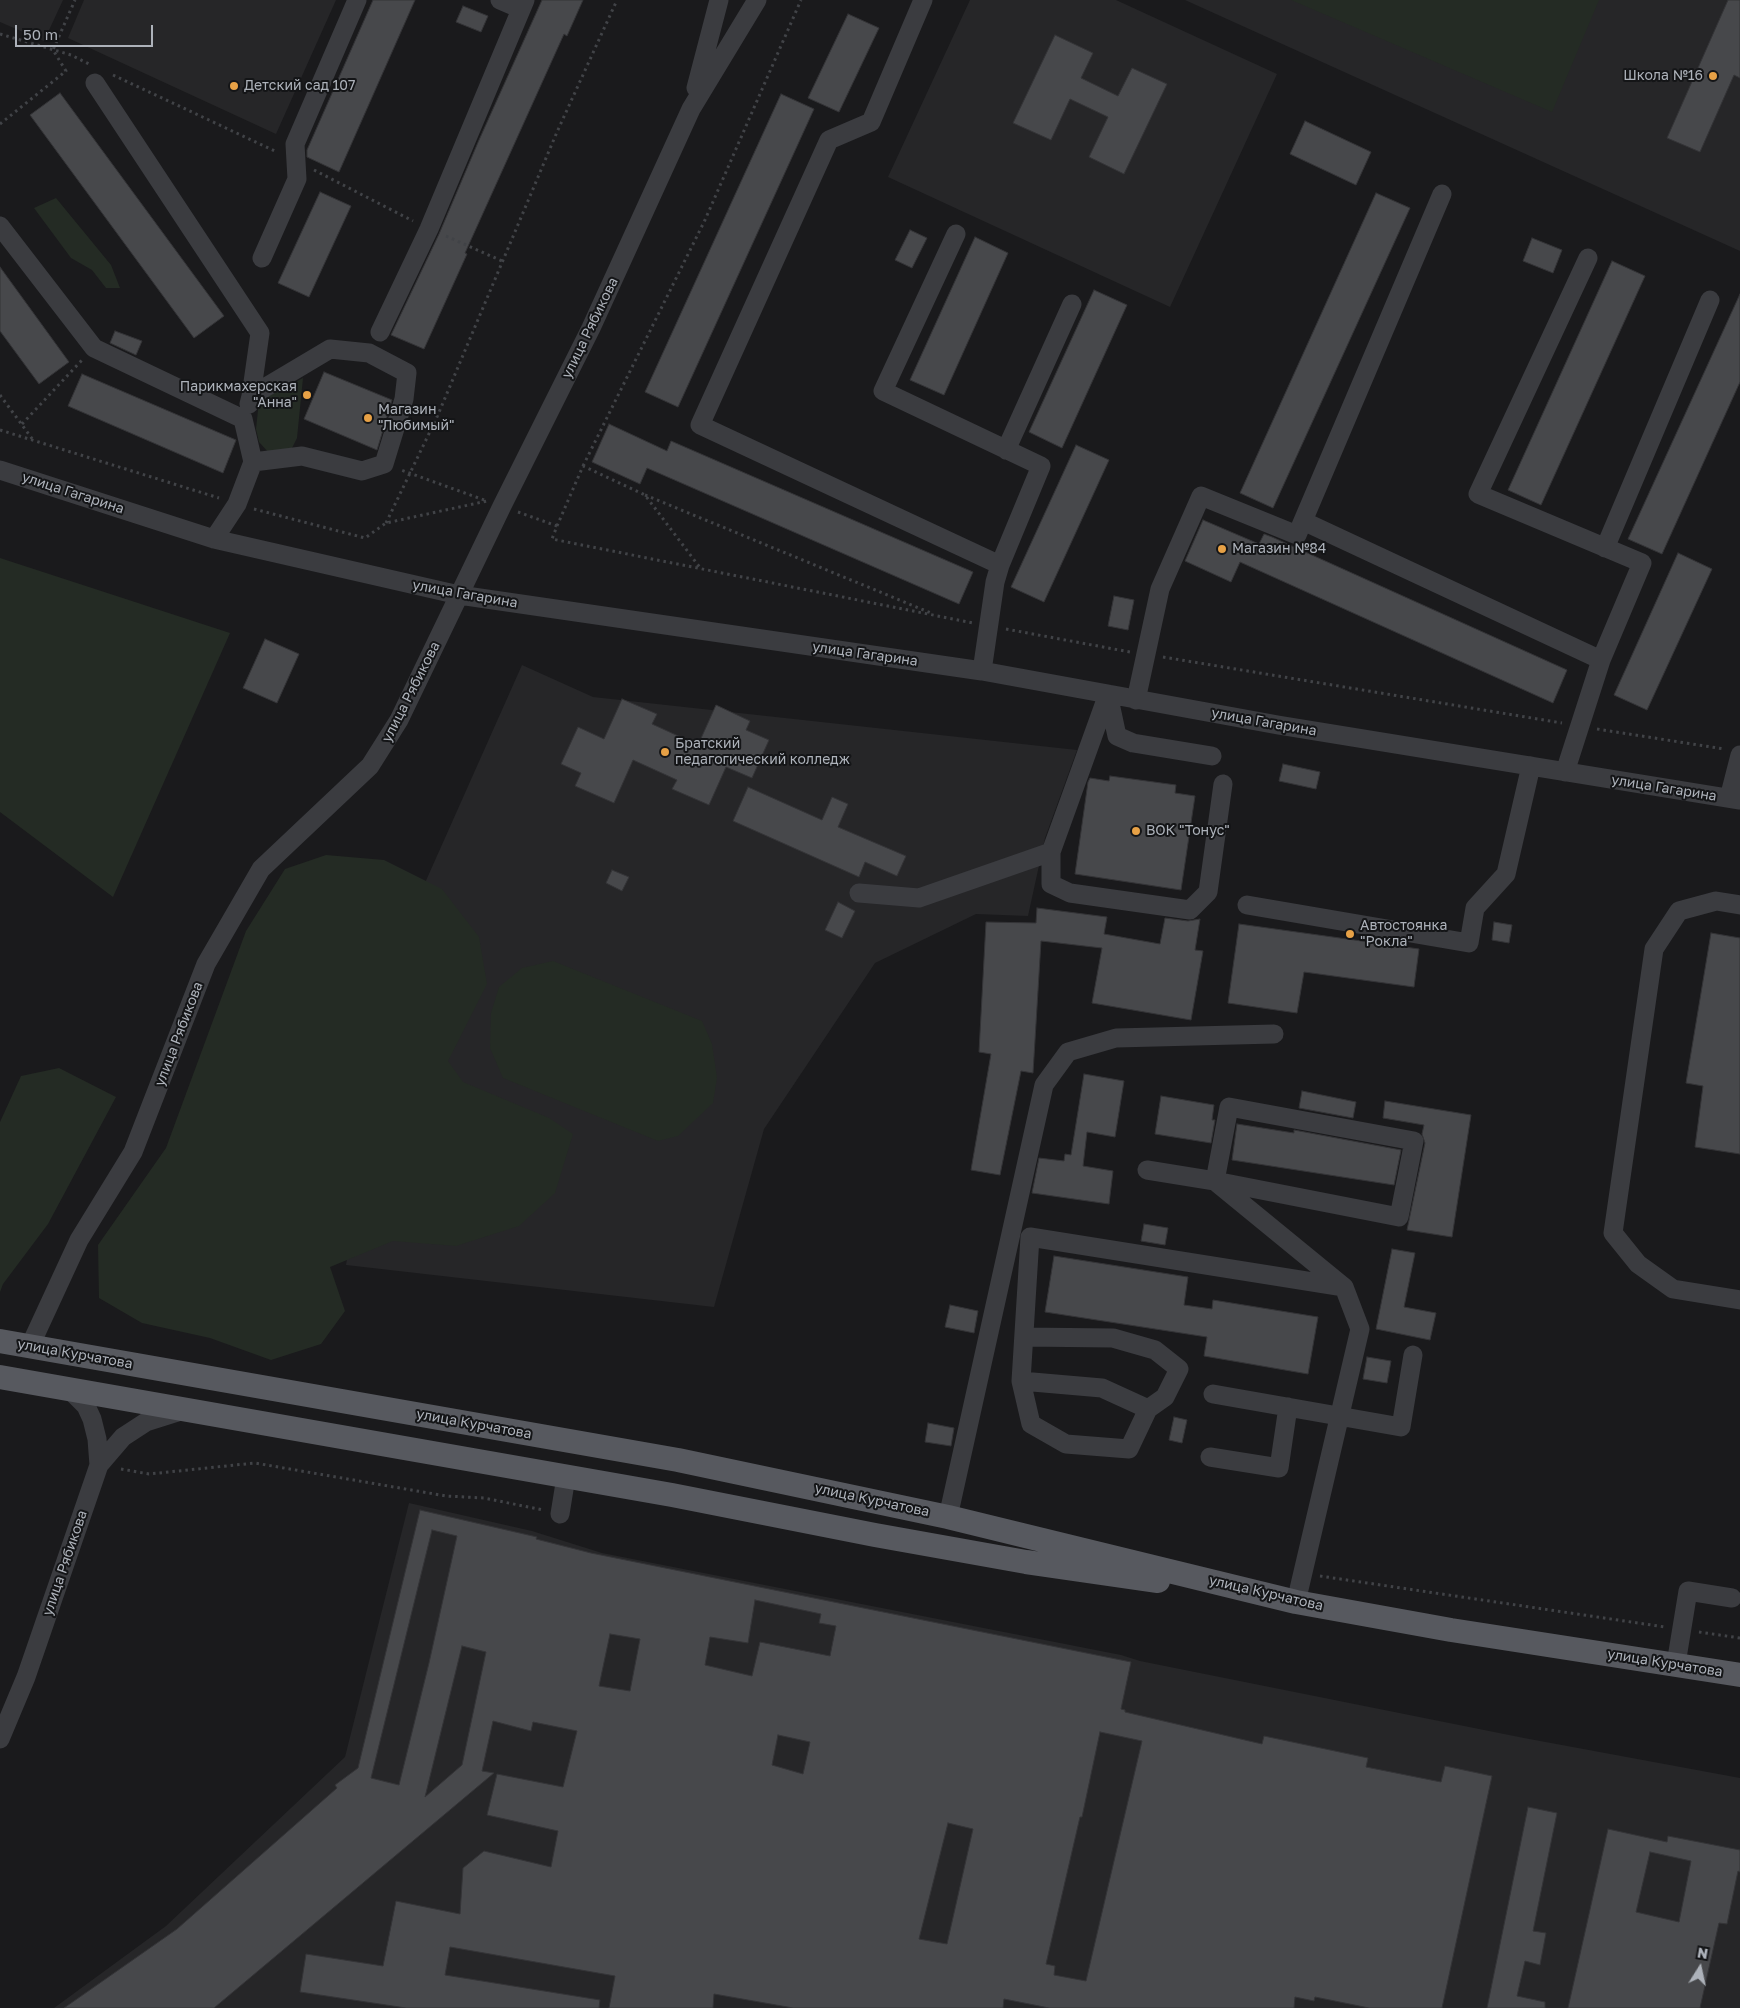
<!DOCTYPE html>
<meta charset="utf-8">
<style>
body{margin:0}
#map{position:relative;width:1740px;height:2008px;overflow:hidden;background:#1a1a1c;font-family:"Golos Text",sans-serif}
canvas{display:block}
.north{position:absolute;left:1675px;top:1943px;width:50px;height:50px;-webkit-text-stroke:4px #141517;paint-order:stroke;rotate:10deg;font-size:14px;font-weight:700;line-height:20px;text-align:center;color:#adb2ba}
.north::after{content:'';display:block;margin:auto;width:18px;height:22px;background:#adb2ba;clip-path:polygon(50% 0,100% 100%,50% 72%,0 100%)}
.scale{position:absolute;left:15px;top:25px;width:138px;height:22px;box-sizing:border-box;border:2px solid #adb2ba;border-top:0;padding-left:6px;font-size:15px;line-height:18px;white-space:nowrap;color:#adb2ba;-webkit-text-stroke:4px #141517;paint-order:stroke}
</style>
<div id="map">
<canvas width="1740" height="2008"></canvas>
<div class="north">N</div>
<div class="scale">50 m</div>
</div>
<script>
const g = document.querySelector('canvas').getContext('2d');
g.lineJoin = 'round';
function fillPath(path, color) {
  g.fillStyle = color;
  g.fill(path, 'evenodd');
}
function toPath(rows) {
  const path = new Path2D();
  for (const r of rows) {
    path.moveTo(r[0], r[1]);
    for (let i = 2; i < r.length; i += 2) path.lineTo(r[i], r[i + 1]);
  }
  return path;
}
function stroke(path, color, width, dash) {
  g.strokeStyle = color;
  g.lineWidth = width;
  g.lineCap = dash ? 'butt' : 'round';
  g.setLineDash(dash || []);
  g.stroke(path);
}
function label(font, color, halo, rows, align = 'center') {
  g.font = font + ' "Golos Text",sans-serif';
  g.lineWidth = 4;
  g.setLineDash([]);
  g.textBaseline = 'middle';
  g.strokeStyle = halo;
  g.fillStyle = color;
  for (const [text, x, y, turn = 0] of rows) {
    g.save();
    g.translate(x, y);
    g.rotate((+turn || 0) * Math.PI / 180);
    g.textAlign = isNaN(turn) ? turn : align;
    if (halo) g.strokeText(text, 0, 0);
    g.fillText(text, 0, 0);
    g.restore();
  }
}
const built = toPath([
 [0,0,63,0,44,41,0,22],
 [84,0,336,0,276,134,68,38],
 [970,0,1116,0,1277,74,1170,307,888,177],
 [1185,0,1740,0,1740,251],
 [522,665,593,697,1077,750,1045,838,1028,916,976,914,875,963,764,1129,714,1307,346,1265,400,939],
 [409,1503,532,1531,602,1553,1121,1655,1140,1661,1524,1738,1740,1778,1740,2008,54,2008,166,1926,345,1757]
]);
const green = toPath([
 [1291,0,1599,0,1552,112],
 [56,198,111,265,120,288,106,288,92,270,71,258,34,208],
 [303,378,297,438,291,450,269,453,259,442,256,429,259,401],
 [0,558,230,633,113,897,0,812],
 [326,855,384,860,442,889,479,937,487,984,448,1061,463,1082,549,1118,573,1134,555,1193,519,1226,456,1246,393,1241,330,1267,345,1311,321,1344,271,1360,210,1338,142,1323,99,1298,98,1245,166,1148,246,931,285,869],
 [553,961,702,1021,712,1044,717,1078,713,1103,678,1136,658,1141,503,1078,490,1048,491,1013,499,987,522,968],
 [59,1068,116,1097,48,1224,3,1284,0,1292,0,1122,21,1076]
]);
const building = toPath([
 [373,0,415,0,339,172,307,157,307,150,373,0],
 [542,0,583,0,567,36,564,34,465,253,467,254,424,349,391,335,439,234,479,140,542,0],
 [1728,0,1740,0,1740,78,1734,75,1700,152,1667,138,1728,0],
 [463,6,488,16,481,32,456,22,463,6],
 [848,14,879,28,839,112,808,98,848,14],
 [1055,35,1093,53,1081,78,1118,96,1132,68,1167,84,1124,174,1089,157,1108,117,1070,99,1051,140,1013,123,1055,35],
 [60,93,224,316,194,338,30,115,60,93],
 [781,94,814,109,678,407,645,392,781,94],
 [1305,121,1371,152,1356,185,1290,154,1305,121],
 [320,192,351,206,309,297,278,283,320,192],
 [1376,193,1410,208,1273,508,1240,493,1376,193],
 [910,230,927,238,912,268,895,260,910,230],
 [975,237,1008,253,944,395,910,380,975,237],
 [1532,238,1562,250,1553,273,1523,261,1532,238],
 [1612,261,1645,276,1541,505,1508,490,1612,261],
 [0,267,69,362,39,384,0,331,0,267],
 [1094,290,1127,305,1062,448,1029,432,1094,290],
 [1740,294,1740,382,1662,554,1628,539,1740,294],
 [115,331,142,341,136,355,110,343,115,331],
 [324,372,392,400,377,450,304,419,324,372],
 [82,374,236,440,223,473,68,406,82,374],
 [609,424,667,451,671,441,973,572,959,604,647,468,640,484,592,462,609,424],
 [1076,445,1109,460,1044,602,1011,587,1076,445],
 [1203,520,1259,544,1264,534,1272,537,1567,670,1553,703,1240,562,1231,582,1185,561,1203,520],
 [1678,553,1712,569,1647,710,1614,695,1678,553],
 [1114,596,1134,600,1128,630,1108,626,1114,596],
 [265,639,299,654,277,703,243,688,265,639],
 [622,699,657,714,652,724,698,745,716,705,750,721,746,730,769,740,752,778,726,767,709,805,672,789,677,780,633,760,614,803,575,786,581,773,561,764,578,727,604,739,622,699],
 [1283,764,1320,772,1316,789,1279,781,1283,764],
 [1110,776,1176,785,1175,793,1195,796,1181,890,1075,874,1088,782,1090,778,1109,781,1110,776],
 [748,787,822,820,832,797,848,804,838,827,906,856,897,876,865,862,859,877,733,821,748,787],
 [612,870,629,877,622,891,606,883,612,870],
 [838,902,855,911,842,938,825,930,838,902],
 [1037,908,1107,917,1104,934,1160,944,1165,918,1188,921,1200,919,1195,950,1203,951,1191,1020,1092,1003,1102,948,1041,941,1033,1073,1021,1071,1000,1175,971,1170,991,1054,979,1052,986,922,1036,923,1037,908],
 [1494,922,1512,925,1509,943,1492,940,1494,922],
 [1239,924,1419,949,1414,987,1304,972,1297,1013,1228,1003,1239,924],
 [1711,933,1740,938,1740,1154,1695,1147,1703,1086,1686,1083,1711,933],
 [1084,1074,1124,1081,1115,1137,1087,1132,1083,1166,1113,1171,1109,1204,1032,1193,1039,1158,1064,1161,1065,1154,1071,1155,1084,1074],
 [1302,1091,1356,1102,1353,1118,1299,1108,1302,1091],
 [1161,1096,1214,1105,1212,1120,1215,1120,1211,1143,1155,1134,1161,1096],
 [1385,1101,1471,1115,1452,1237,1407,1230,1425,1143,1422,1134,1424,1125,1383,1118,1385,1101],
 [1237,1124,1294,1133,1294,1130,1401,1150,1394,1185,1232,1160,1237,1124],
 [1144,1224,1168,1228,1165,1245,1141,1241,1144,1224],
 [1392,1249,1415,1253,1404,1307,1436,1313,1430,1340,1376,1329,1392,1249],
 [1054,1256,1188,1277,1184,1305,1212,1309,1213,1300,1318,1317,1308,1374,1204,1356,1207,1337,1045,1312,1054,1256],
 [950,1305,978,1311,974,1333,945,1327,950,1305],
 [1367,1357,1391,1361,1387,1383,1363,1379,1367,1357],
 [1174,1417,1187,1420,1182,1443,1169,1440,1174,1417],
 [928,1423,954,1428,951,1446,925,1442,928,1423],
 [420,1510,537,1537,536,1539,591,1553,1131,1662,1121,1709,1125,1710,1125,1712,1262,1744,1264,1736,1368,1758,1366,1767,1441,1782,1445,1766,1492,1776,1442,2008,1369,2008,1315,1997,1314,2001,1295,1997,1294,2008,1049,2008,1004,1999,1003,2008,793,2008,714,1994,713,2008,609,2008,615,1976,450,1947,445,1975,600,2000,599,2008,406,2008,300,1992,306,1954,383,1966,396,1901,460,1914,463,1868,484,1851,551,1867,558,1831,487,1815,497,1774,563,1787,577,1731,533,1722,531,1731,493,1721,482,1771,494,1773,214,2008,64,2008,177,1929,337,1788,335,1785,358,1768,420,1510],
 [432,1530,457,1536,429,1663,399,1785,371,1778,432,1530],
 [755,1600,821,1614,819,1623,836,1626,830,1656,760,1642,752,1676,705,1665,710,1637,748,1643,755,1600],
 [610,1634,640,1639,630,1691,599,1686,610,1634],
 [462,1646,486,1652,462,1765,425,1797,462,1646],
 [1100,1732,1142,1741,1086,1981,1054,1975,1055,1966,1046,1964,1080,1817,1082,1817,1100,1732],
 [778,1735,810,1742,803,1774,772,1765,778,1735],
 [948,1823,973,1829,947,1944,919,1939,948,1823],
 [1528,1807,1557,1813,1533,1931,1546,1933,1540,1965,1525,1961,1517,1996,1545,2002,1545,2008,1487,2008,1528,1807],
 [1608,1829,1667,1842,1668,1836,1740,1850,1740,1872,1738,1871,1727,1924,1719,1923,1700,2008,1568,2008,1608,1829],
 [1650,1852,1691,1861,1679,1922,1636,1912,1650,1852]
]);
const path = toPath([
 [0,34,71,55,91,65],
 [113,75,277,152],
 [0,124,66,71,53,50,75,0],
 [314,170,413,221],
 [446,236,502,261],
 [0,395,33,440],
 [22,424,83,359],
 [0,430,219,498],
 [583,466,705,220,801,0],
 [645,495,931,613],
 [254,509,365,538,386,523,487,501,401,470],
 [518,512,557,526,552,539,973,623],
 [386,523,437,417,557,132,617,0],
 [557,526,583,466,645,495,701,569],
 [1006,629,1130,652],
 [1163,657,1562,723],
 [1597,729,1724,749],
 [121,1469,149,1474,255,1463,446,1496,484,1498,543,1510],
 [1320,1576,1665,1627],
 [1699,1632,1740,1638]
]);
const minor = toPath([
 [500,0,521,9],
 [923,0,871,122,829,140,700,425,1000,565,995,582,982,671],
 [95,83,260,333,251,396,249,404],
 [696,88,719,0],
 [0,226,94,348,243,419,253,462,237,504,214,539],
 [956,234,883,391,1041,466,1000,565],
 [262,258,297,179,295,144,357,0],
 [1588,258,1478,494,1642,563,1601,660],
 [380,332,429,229,525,0],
 [251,396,330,349,369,353,407,373,404,399,384,464,362,471,302,456,253,462],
 [1006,450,1072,304],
 [0,470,214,539,459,595,982,671,1278,725,1740,800],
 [1303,521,1601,660,1565,772],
 [1605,548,1710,300],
 [1108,694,1051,852,1051,884,1070,893,1190,910,1208,892,1223,784],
 [1108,694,1117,736,1133,743,1212,756],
 [1136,700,1160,589,1201,496,1297,535,1442,194],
 [1729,798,1740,755],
 [859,893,919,898,1051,852],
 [1247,905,1469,943,1475,908,1506,874,1531,766],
 [1740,905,1716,901,1679,911,1654,949,1613,1233,1638,1264,1673,1289,1740,1300],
 [1147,1170,1215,1181,1399,1217,1414,1141,1229,1107,1215,1181],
 [1217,1183,1344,1287,1360,1329,1296,1602],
 [1024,1337,1113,1338,1155,1350,1179,1369,1165,1397,1148,1409],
 [30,1346,79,1240,133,1152,206,964,261,869,370,766,399,720,502,506,591,328,691,109,757,0],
 [1021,1381,1102,1388,1148,1409,1129,1449,1066,1444,1031,1424,1021,1381,1030,1237,1344,1287],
 [1213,1394,1401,1427,1413,1355],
 [1210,1457,1279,1468,1288,1407],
 [99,1465,123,1437,146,1422,184,1410],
 [560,1514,566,1477],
 [948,1517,1044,1085,1068,1052,1116,1038,1274,1034],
 [1676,1664,1688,1591,1732,1598],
 [0,1739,26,1677,99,1465,97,1439,92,1419,86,1406,70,1390]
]);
const major = toPath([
 [0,1341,678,1460,948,1517,1296,1602,1451,1630,1740,1675],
 [0,1377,672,1495,875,1535,1026,1562,1158,1581]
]);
const markers = [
 [1713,76,5,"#e7a146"],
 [234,86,5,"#e7a146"],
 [307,395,5,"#e7a146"],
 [368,418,5,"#e7a146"],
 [1222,549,5,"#e7a146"],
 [665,752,5,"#e7a146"],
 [1136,831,5,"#e7a146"],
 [1350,934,5,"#e7a146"]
];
const poiNames = [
 ["Школа №16",1703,76,"right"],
 ["Детский сад 107",244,86],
 ["Парикмахерская",297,387,"right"],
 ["\"Анна\"",297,403,"right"],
 ["Магазин",378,410],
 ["\"Любимый\"",378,426],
 ["Магазин №84",1232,549],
 ["Братский",675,744],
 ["педагогический колледж",675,760],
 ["ВОК \"Тонус\"",1146,831],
 ["Автостоянка",1360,926],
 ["\"Рокла\"",1360,942]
];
const streetNames = [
 ["улица Рябикова",590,328,-64],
 ["улица Гагарина",73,493,18],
 ["улица Гагарина",465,594,10],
 ["улица Гагарина",865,654,8],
 ["улица Рябикова",411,692,-63],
 ["улица Гагарина",1264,722,10],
 ["улица Гагарина",1664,788,9],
 ["улица Рябикова",179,1034,-69],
 ["улица Курчатова",75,1354,10],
 ["улица Курчатова",474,1424,10],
 ["улица Курчатова",872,1500,12],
 ["улица Рябикова",65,1563,-71],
 ["улица Курчатова",1266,1593,13],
 ["улица Курчатова",1665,1663,9]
];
fillPath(built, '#262628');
fillPath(green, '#242b24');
fillPath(building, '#47484b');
stroke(building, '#343437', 1);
stroke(path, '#414347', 3, [2.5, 4]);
stroke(minor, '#3b3c40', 19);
stroke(major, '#57595f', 24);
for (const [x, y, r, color] of markers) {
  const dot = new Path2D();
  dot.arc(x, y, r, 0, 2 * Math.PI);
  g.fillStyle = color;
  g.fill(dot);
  stroke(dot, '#141517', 2);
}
label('14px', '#adb2ba', '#141517', poiNames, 'left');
label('14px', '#adb2ba', '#141517', streetNames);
</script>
